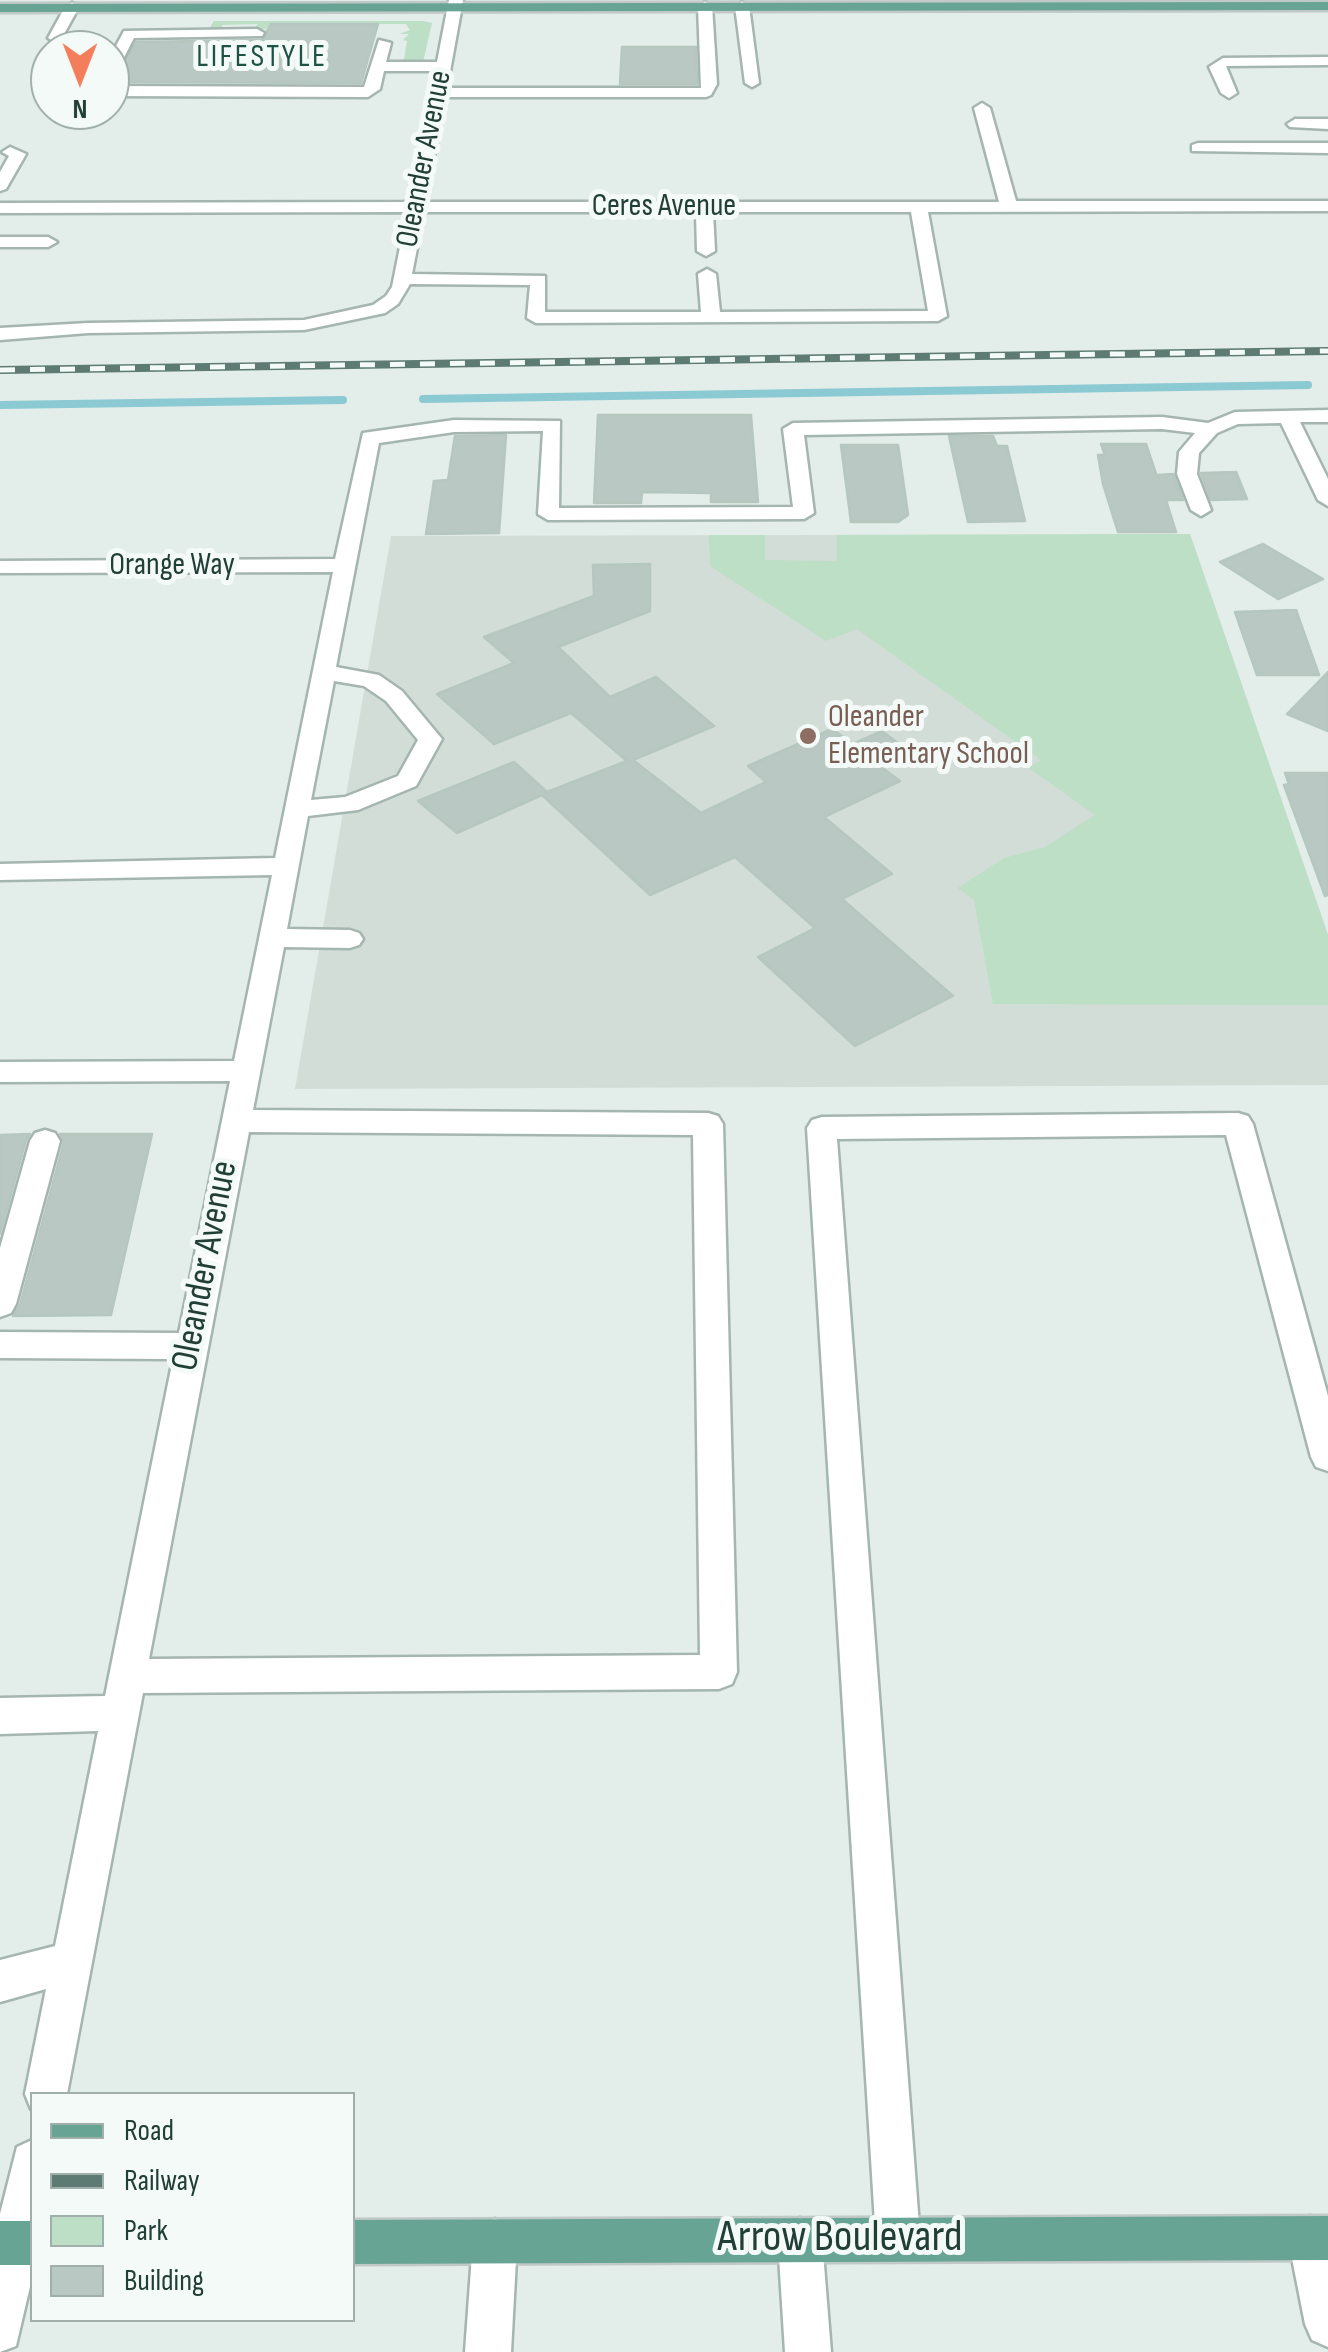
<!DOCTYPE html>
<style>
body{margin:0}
#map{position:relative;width:1328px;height:2352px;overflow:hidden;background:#e3ede9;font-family:"Sofia Sans Condensed",sans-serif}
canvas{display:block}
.legend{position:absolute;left:30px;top:2092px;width:325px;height:230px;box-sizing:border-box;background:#f4faf7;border:2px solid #a0afaa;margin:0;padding:12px 18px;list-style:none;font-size:30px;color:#223f37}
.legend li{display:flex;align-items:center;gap:20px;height:50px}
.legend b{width:50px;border:2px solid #a0afaa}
.north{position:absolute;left:30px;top:30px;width:100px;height:100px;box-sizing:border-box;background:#f4faf7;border:2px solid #a0afaa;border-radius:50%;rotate:180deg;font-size:28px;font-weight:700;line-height:40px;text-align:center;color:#223f37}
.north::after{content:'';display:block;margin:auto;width:35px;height:45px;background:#f47e5b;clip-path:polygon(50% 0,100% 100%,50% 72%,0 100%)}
</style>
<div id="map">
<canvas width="1328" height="2352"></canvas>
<ul class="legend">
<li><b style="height:12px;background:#67a493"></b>Road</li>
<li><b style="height:12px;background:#5d7b72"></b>Railway</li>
<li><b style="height:28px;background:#bcdfc5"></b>Park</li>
<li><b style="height:28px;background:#b9c8c2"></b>Building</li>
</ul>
<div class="north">N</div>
</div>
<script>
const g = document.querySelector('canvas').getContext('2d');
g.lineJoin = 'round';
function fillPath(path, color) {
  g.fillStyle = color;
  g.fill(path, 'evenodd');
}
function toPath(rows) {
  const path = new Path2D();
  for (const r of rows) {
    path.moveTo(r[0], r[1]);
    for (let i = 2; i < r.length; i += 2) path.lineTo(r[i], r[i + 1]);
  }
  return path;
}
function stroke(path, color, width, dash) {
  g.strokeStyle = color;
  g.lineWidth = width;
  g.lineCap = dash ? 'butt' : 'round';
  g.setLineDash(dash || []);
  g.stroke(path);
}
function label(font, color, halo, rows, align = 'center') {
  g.font = font + ' "Sofia Sans Condensed",sans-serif';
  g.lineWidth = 10;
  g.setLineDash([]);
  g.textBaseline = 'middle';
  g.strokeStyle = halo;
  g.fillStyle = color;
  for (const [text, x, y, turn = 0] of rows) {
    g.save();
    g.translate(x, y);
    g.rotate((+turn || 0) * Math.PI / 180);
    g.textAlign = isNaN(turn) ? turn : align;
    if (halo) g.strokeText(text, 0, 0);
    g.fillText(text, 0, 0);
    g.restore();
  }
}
const built = toPath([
 [1190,534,1328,935,1328,1085,295,1089,391,536]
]);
const green = toPath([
 [214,21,423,21,432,23,423,62,392,63,404,59,407,41,403,40,409,34,400,34,410,30,406,24,272,24,266,29,256,29,257,24,223,25,219,29,209,29],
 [1190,534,1328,935,1328,1005,993,1004,974,900,958,888,1004,858,1045,847,1095,815,1029,768,1041,760,857,629,826,641,710,566,709,535,765,535,765,560,837,561,837,535]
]);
const stream = toPath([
 [423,399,1308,385],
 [0,405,343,400]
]);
const building = toPath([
 [271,24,378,24,361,83,113,82,136,42,262,40,271,24],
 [622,47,696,47,697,84,620,84,622,47],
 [598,415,751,415,758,502,711,502,711,493,642,492,641,503,594,503,598,415],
 [506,435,499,533,426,534,434,481,448,480,455,436,506,435],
 [949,436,993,436,997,446,1007,446,1025,521,968,522,949,436],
 [1101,444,1146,444,1158,480,1158,475,1173,474,1183,500,1166,500,1176,532,1118,532,1103,484,1098,455,1105,455,1101,444],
 [841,445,898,445,908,515,898,522,851,522,841,445],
 [1236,472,1247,499,1211,500,1201,473,1236,472],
 [1263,544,1323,579,1278,599,1220,562,1263,544],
 [650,564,650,611,558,647,610,697,656,677,714,726,633,760,701,813,766,782,748,766,832,729,853,744,882,731,908,751,877,764,900,781,824,817,892,874,842,899,953,996,855,1046,758,957,815,928,735,857,650,895,542,795,457,833,418,801,514,762,547,792,627,761,571,713,494,744,437,694,514,663,484,637,594,596,593,565,650,564],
 [1296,610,1319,675,1257,675,1235,612,1296,610],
 [1328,672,1328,731,1287,714,1328,672],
 [1285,773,1328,773,1328,895,1325,896,1284,785,1289,784,1285,773],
 [30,1134,26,1140,0,1234,0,1135,30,1134],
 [60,1134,152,1134,111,1315,13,1316,20,1305,64,1142,60,1134]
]);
const minor = toPath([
 [449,0,463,0,447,88,701,88,698,6,705,2,712,6,717,84,711,95,706,97,445,97,426,202,999,202,974,108,982,103,990,108,1016,201,1328,201,1328,211,928,212,947,316,938,321,536,323,527,318,530,285,410,284,398,304,385,313,304,330,88,333,0,340,0,328,88,323,304,320,373,305,386,296,392,287,407,212,0,213,0,203,409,202,435,71,384,71,380,89,368,97,110,96,110,86,364,87,379,40,391,43,386,62,437,62,449,0],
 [424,212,696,212,697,251,706,256,715,251,713,212,911,212,928,311,720,312,716,274,707,269,698,274,701,312,545,312,545,276,412,274,424,212],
 [742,2,749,6,759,83,752,87,745,83,735,6,742,2],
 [72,3,79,7,64,34,94,36,94,42,55,42,48,38,65,7,72,3],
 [257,29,264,33,262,36,134,38,117,71,110,75,110,57,124,31,257,29],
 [1328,57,1328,65,1226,66,1237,93,1229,98,1221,93,1209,67,1223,58,1328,57],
 [1295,119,1328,119,1328,129,1290,127,1287,124,1295,119],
 [1198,143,1328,143,1328,153,1192,151,1192,145,1198,143],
 [10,147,26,154,6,189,0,191,0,172,9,156,2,152,10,147],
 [0,237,48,237,57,242,48,247,0,247,0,237],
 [1328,410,1328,422,1300,422,1328,479,1328,506,1318,500,1281,423,1238,424,1217,433,1199,453,1197,474,1211,510,1201,516,1191,510,1177,474,1179,452,1195,433,1162,429,804,435,814,513,804,519,548,520,538,514,543,431,454,432,379,443,336,667,379,675,402,691,442,739,416,786,358,810,308,816,287,929,350,930,359,933,363,939,359,945,350,948,284,947,253,1110,708,1113,718,1116,723,1124,737,1672,732,1684,719,1689,143,1693,67,2094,32,2094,31,2109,25,2094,46,1989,0,2002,0,1960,55,1946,98,1731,0,1734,0,1698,105,1696,173,1359,0,1358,0,1332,179,1333,230,1081,0,1082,0,1062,234,1061,272,875,0,880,0,864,275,858,333,572,0,573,0,561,335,559,363,433,454,420,560,421,559,508,793,507,783,429,793,423,1162,417,1208,423,1235,412,1328,410],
 [334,681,364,686,386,701,418,740,398,776,345,797,311,800,334,681],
 [249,1132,693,1135,700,1655,149,1659,249,1132],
 [1238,1113,1248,1116,1253,1124,1328,1396,1328,1471,1316,1467,1311,1457,1226,1135,837,1139,920,2239,914,2255,898,2261,882,2255,876,2239,807,1128,812,1120,822,1117,1238,1113],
 [45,1130,55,1133,60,1141,16,1304,11,1313,0,1317,0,1248,30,1141,35,1133,45,1130],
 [32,2140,32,2278,16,2346,0,2352,0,2214,17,2147,32,2140],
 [1310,2216,1326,2222,1328,2228,1328,2347,1312,2340,1305,2324,1288,2238,1294,2222,1310,2216],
 [800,2218,816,2224,822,2240,831,2352,785,2352,778,2240,784,2224,800,2218],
 [495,2219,511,2225,517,2241,511,2352,465,2352,473,2241,479,2225,495,2219]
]);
const major = toPath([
 [1328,2,1328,10,0,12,0,4,1328,2],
 [1328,2216,1328,2260,352,2264,352,2220,1328,2216],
 [0,2221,32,2221,32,2265,0,2265,0,2221]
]);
const rail = toPath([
 [0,370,1328,351]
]);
const markers = [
 [808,736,10,"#8d6e63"]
];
const farNeighbourhoodnames = [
 ["LIFESTYLE",262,58]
];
const farStreetnames = [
 ["Oleander Avenue",425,159,-79],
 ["Ceres Avenue",664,207],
 ["Orange Way",172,566]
];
const farEducationnames = [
 ["Oleander",828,718],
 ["Elementary School",828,755]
];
const streetNames = [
 ["Oleander Avenue",206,1266,-79]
];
const nearStreetnames = [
 ["Arrow Boulevard",840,2239]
];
fillPath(built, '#d2ddd8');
fillPath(green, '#bcdfc5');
stroke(stream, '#8bc9d3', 8);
fillPath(building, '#b9c8c2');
stroke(building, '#b6c7c0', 2.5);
stroke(minor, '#a5b5b0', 5);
stroke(major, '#c1c9c7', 5);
fillPath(minor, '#fff');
fillPath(major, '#67a493');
stroke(rail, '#5d7b72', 8);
stroke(rail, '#f4faf7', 5, [15]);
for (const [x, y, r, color] of markers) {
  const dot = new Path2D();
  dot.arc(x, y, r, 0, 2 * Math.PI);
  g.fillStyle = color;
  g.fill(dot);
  stroke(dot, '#f4faf7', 4);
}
g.letterSpacing = '2.5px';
label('32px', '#1e5245', '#f4faf7', farNeighbourhoodnames);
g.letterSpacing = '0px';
label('32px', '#223f37', '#f4faf7', farStreetnames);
label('32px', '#785e54', '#f4faf7', farEducationnames, 'left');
label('38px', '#223f37', '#f4faf7', streetNames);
label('45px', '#223f37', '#f4faf7', nearStreetnames);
</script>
